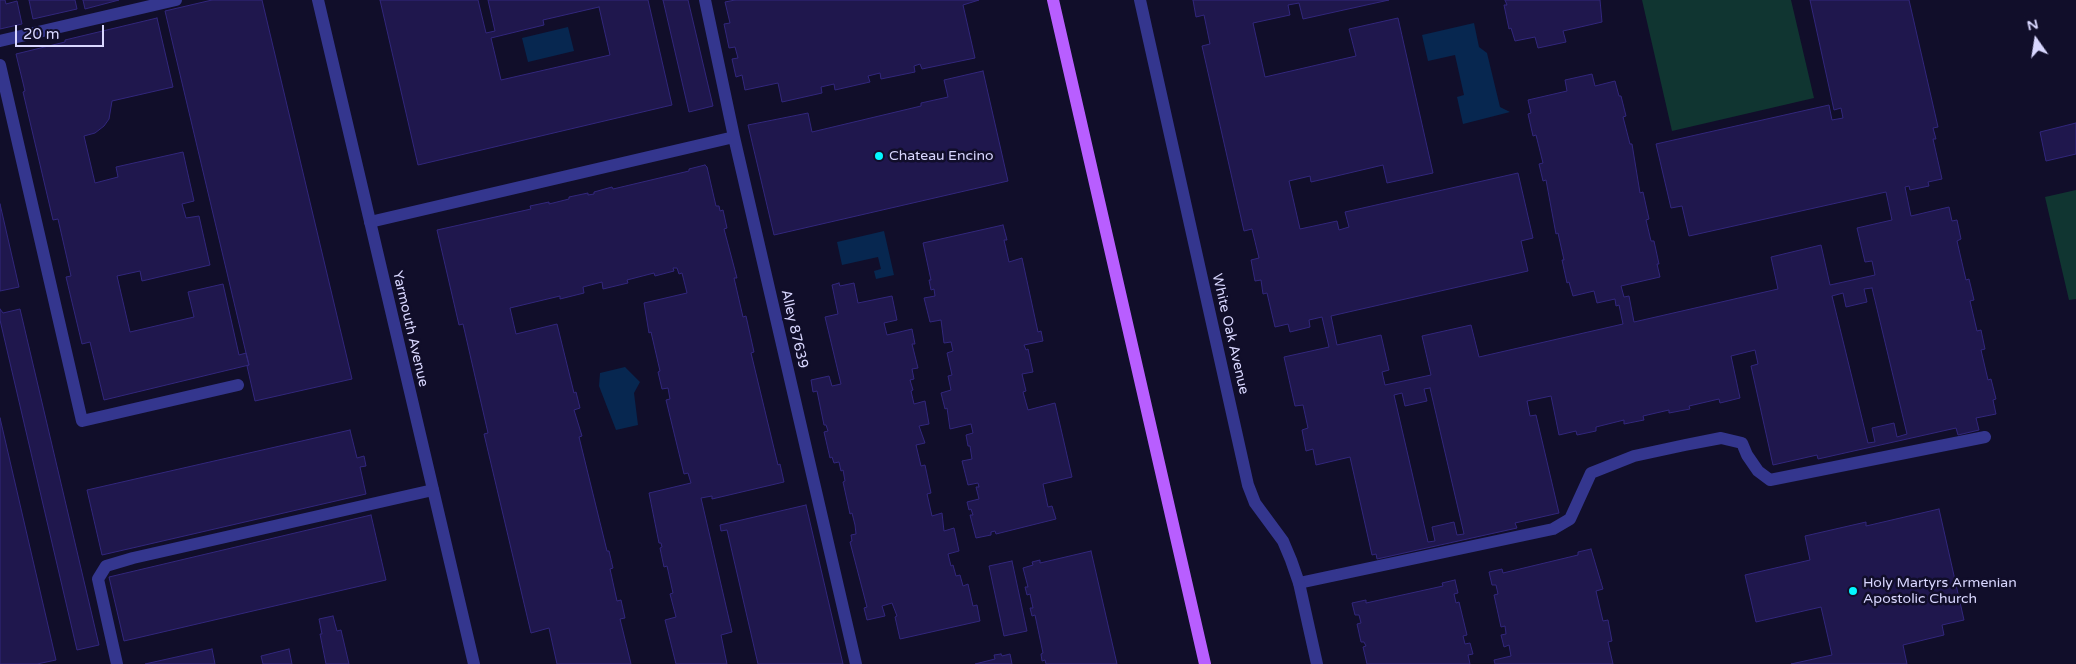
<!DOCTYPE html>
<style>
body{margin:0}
#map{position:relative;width:2076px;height:664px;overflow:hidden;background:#110e2a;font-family:"Varela Round",sans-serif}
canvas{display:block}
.north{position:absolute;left:2011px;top:15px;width:50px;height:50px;-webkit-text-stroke:4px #110e2a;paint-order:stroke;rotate:347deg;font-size:14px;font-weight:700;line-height:20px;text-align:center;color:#d9d7ff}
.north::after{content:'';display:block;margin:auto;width:18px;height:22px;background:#d9d7ff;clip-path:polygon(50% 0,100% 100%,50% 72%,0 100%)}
.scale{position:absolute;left:15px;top:25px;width:89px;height:22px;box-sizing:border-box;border:2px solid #d9d7ff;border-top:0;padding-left:6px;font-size:15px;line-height:18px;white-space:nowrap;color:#d9d7ff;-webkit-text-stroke:4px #110e2a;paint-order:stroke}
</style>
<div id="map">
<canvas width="2076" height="664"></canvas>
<div class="north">N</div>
<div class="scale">20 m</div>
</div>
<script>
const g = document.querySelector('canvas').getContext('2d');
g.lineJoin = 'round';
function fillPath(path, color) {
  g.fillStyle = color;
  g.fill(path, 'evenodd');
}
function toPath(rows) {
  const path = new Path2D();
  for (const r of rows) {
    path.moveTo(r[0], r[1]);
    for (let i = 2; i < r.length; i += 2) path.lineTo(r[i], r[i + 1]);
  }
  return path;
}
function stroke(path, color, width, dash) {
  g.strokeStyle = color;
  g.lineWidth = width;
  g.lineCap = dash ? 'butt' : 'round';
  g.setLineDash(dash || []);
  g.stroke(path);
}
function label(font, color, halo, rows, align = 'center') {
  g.font = font + ' "Varela Round",sans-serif';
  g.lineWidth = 5;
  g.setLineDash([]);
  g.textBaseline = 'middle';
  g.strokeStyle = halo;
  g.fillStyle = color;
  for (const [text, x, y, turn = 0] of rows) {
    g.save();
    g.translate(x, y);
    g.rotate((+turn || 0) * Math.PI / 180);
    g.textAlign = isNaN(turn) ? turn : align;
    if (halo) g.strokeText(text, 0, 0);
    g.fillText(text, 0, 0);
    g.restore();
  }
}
const green = toPath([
 [1642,0,1791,0,1814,98,1672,131],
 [2076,190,2076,299,2069,300,2045,197]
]);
const water = toPath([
 [1474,23,1479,47,1487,53,1500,107,1510,112,1463,124,1457,97,1464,95,1455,55,1428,61,1422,35],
 [568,27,574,51,528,62,522,38],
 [884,231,894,275,876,279,874,271,881,269,878,257,842,265,837,242],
 [625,367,640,382,634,393,638,425,616,430,599,386,600,373]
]);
const building = toPath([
 [0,0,5,0,6,4,17,1,22,24,0,29,0,0],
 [29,0,75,0,77,9,33,19,29,0],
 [83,0,119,0,85,9,83,0],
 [212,0,262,0,352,379,255,401,247,366,249,365,246,353,165,11,212,0],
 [380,0,478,0,486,33,495,31,488,0,648,0,672,105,418,165,380,0],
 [599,7,610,55,501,80,491,38,544,25,543,20,599,7],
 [663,0,688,0,713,106,689,112,663,0],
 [735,0,979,0,963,5,975,58,922,69,920,64,914,66,915,72,881,79,880,73,868,76,870,82,835,90,834,84,821,87,822,93,782,102,778,83,745,90,742,75,736,77,732,59,738,58,735,47,729,48,724,24,730,23,725,2,735,0],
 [1193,0,1389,0,1303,19,1299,3,1288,5,1290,15,1253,23,1265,77,1356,56,1349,29,1398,18,1433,173,1387,183,1383,165,1311,182,1310,176,1289,181,1300,229,1337,221,1339,230,1349,227,1345,212,1518,173,1533,238,1521,241,1528,271,1331,316,1337,345,1381,335,1389,370,1382,372,1385,385,1431,375,1422,336,1471,325,1479,357,1623,324,1619,305,1616,306,1615,299,1597,303,1594,291,1573,296,1569,282,1567,283,1562,260,1564,260,1558,233,1556,234,1546,180,1543,181,1539,164,1543,163,1536,135,1533,136,1528,114,1531,113,1528,100,1567,91,1565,80,1592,74,1595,86,1615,81,1619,96,1621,96,1626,116,1623,117,1630,144,1632,144,1640,193,1643,192,1649,219,1646,220,1651,241,1654,241,1659,264,1657,264,1660,277,1621,286,1624,297,1629,296,1634,322,1778,289,1771,257,1821,245,1830,285,1875,275,1872,261,1865,262,1857,228,1892,220,1886,192,1689,236,1682,206,1671,208,1656,144,1829,105,1832,120,1843,118,1841,108,1834,110,1810,0,1909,0,1938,127,1933,128,1936,139,1933,139,1942,179,1928,182,1929,186,1910,190,1909,186,1905,187,1911,216,1949,207,1952,221,1957,220,1961,239,1957,241,1966,280,1969,279,1974,300,1970,301,1977,331,1981,330,1985,349,1981,350,1988,380,1991,379,1996,399,1993,400,1996,414,1976,418,1979,430,1958,435,1956,428,1818,459,1817,455,1773,465,1751,366,1758,364,1755,350,1731,356,1740,398,1720,403,1719,399,1689,406,1690,409,1669,413,1669,410,1643,416,1644,420,1624,424,1624,420,1596,427,1596,431,1577,435,1576,431,1559,435,1551,396,1527,401,1530,416,1536,415,1559,513,1515,523,1517,528,1377,559,1376,554,1372,555,1350,457,1316,465,1313,449,1306,451,1302,430,1308,428,1303,405,1295,406,1284,357,1329,347,1322,317,1309,320,1310,327,1290,332,1288,324,1275,327,1267,293,1263,294,1261,280,1255,281,1251,260,1259,258,1252,229,1244,231,1202,46,1210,44,1204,15,1196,17,1193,0],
 [1872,288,1907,434,1897,437,1894,423,1872,428,1875,442,1868,443,1832,296,1843,293,1846,307,1867,302,1864,289,1872,288],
 [1430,388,1464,534,1457,535,1454,522,1432,527,1435,541,1428,542,1394,395,1402,393,1405,406,1427,401,1424,389,1430,388],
 [1505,0,1600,0,1602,22,1563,31,1566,42,1538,48,1535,37,1515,41,1511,28,1509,29,1504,5,1507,5,1505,0],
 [157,18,173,87,112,101,109,119,104,126,95,133,84,136,95,183,118,177,116,167,183,152,194,201,182,204,186,218,199,216,210,265,142,281,140,271,117,276,130,332,194,317,188,292,223,284,239,355,246,353,249,365,104,400,90,342,82,344,66,277,71,276,58,219,53,220,23,92,25,91,16,54,65,42,65,40,157,18],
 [983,71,1008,181,774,235,748,125,808,113,812,132,921,106,921,103,948,97,944,80,983,71],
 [2076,123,2076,154,2046,161,2040,132,2076,123],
 [705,165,707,167,716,206,719,206,720,211,723,210,727,228,724,229,737,278,734,278,743,317,746,316,754,352,751,353,778,465,780,464,784,482,712,499,712,496,701,498,732,632,721,635,727,664,676,664,665,620,676,617,670,594,673,593,667,566,664,567,660,548,662,547,661,543,659,543,649,493,691,483,688,473,684,474,666,400,670,399,668,388,662,389,658,372,660,371,651,332,649,333,644,303,687,293,682,273,679,274,677,268,673,268,674,271,655,276,654,273,627,280,628,283,603,289,602,282,583,287,584,293,560,299,560,296,510,308,516,334,557,324,574,393,576,392,580,408,574,410,582,436,579,437,607,551,609,551,613,568,610,569,617,601,621,600,625,618,620,619,631,664,557,664,549,628,531,633,484,434,488,433,463,324,459,325,437,230,531,209,530,206,549,202,549,204,569,199,569,197,588,193,588,195,594,194,594,192,612,187,613,189,689,171,689,169,705,165],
 [0,204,19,287,0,291,0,204],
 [1003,225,1007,240,1004,240,1009,262,1022,258,1038,332,1041,331,1043,341,1024,345,1026,350,1028,349,1033,372,1022,374,1026,391,1023,392,1028,410,1055,403,1072,477,1043,484,1048,507,1052,506,1056,519,996,534,995,531,991,532,991,535,976,538,970,515,973,515,971,509,969,510,967,502,979,499,976,487,979,487,978,483,968,485,962,461,972,459,970,446,968,446,966,435,973,433,971,424,950,429,947,408,945,409,941,393,951,390,948,376,952,375,947,353,953,351,951,342,944,343,941,320,930,322,924,298,935,296,934,289,931,290,929,280,931,280,923,243,1003,225],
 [839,283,840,286,854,283,858,303,892,296,897,320,884,323,887,335,912,329,915,344,912,344,918,368,912,369,914,379,910,380,913,390,911,391,914,404,925,401,929,424,919,426,925,443,916,445,921,466,925,465,931,493,927,494,932,516,942,513,944,531,954,528,959,551,948,554,951,566,953,565,956,576,960,575,963,586,968,584,973,606,977,605,980,621,900,639,895,617,897,616,892,603,882,606,885,616,867,620,864,608,867,607,850,542,852,541,851,535,856,534,855,525,852,513,850,514,843,482,845,481,843,470,841,471,839,462,834,463,832,457,830,458,824,432,828,431,826,425,824,425,817,391,813,392,811,380,829,376,832,386,841,384,825,317,838,314,832,285,839,283],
 [0,309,3,313,20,309,99,645,77,650,0,320,0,309],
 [0,418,56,660,37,664,0,664,0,418],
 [350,430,357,458,364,456,366,466,360,467,366,494,102,555,87,490,350,430],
 [806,505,843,664,758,664,727,530,721,531,720,525,806,505],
 [1939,509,1964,620,1942,625,1944,635,1903,645,1907,664,1791,664,1832,655,1821,607,1756,622,1745,575,1810,560,1805,536,1866,522,1866,526,1939,509],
 [371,515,386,580,124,641,109,577,371,515],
 [1591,549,1603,589,1596,591,1603,621,1608,620,1612,641,1608,642,1613,664,1495,664,1494,660,1511,656,1509,645,1504,647,1501,635,1506,634,1505,626,1501,627,1494,595,1498,594,1496,585,1492,585,1489,572,1502,569,1503,573,1578,555,1578,552,1591,549],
 [1091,551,1117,664,1046,664,1045,660,1042,661,1041,654,1043,653,1035,615,1032,616,1030,608,1033,608,1030,594,1027,595,1025,587,1028,587,1023,568,1033,565,1032,562,1040,560,1040,563,1091,551],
 [1012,561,1027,631,1004,636,989,566,1012,561],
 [1455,580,1458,593,1454,594,1456,603,1459,602,1467,635,1463,636,1465,644,1470,643,1473,654,1468,655,1470,664,1367,664,1363,647,1366,646,1364,642,1361,642,1357,624,1361,623,1359,615,1355,615,1352,603,1366,600,1366,603,1443,586,1442,583,1455,580],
 [333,616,337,631,341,630,349,664,326,664,320,634,322,634,319,619,333,616],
 [212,649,215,664,145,664,212,649],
 [289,649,292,664,263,664,261,656,289,649],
 [1001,654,1002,656,1010,654,1012,664,975,664,995,659,994,655,1001,654]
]);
const lane = toPath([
 [705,0,734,137,856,664],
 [0,41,176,0],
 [0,65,82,421,238,385],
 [370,222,734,137],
 [1299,583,1553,529,1570,519,1591,473,1634,456,1685,445,1721,438,1742,443,1747,455,1758,471,1770,480,1985,437],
 [117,664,98,579,106,566,133,558,433,490]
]);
const street = toPath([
 [318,0,474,664],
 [1140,0,1248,485,1255,503,1283,541,1291,560,1299,583,1317,664]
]);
const primary = toPath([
 [1053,0,1205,664]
]);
const markers = [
 [879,156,5,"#03f7ff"],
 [1853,591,5,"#03f7ff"]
];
const poiNames = [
 ["Chateau Encino",889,156],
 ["Holy Martyrs Armenian",1863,583],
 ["Apostolic Church",1863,599]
];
const streetNames = [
 ["Yarmouth Avenue",410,329,77],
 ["Alley 87639",794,329,77],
 ["White Oak Avenue",1230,334,77]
];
fillPath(green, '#103531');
fillPath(water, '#072750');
fillPath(building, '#1f174d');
stroke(building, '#32277c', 1);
stroke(lane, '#34368e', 12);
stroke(street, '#34368e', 12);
stroke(primary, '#b85eff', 12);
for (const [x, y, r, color] of markers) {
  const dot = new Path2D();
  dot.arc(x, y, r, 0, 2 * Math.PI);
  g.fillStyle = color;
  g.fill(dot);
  stroke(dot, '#110e2a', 2);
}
label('14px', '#d9d7ff', '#110e2a', poiNames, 'left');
label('14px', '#d9d7ff', '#110e2a', streetNames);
</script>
